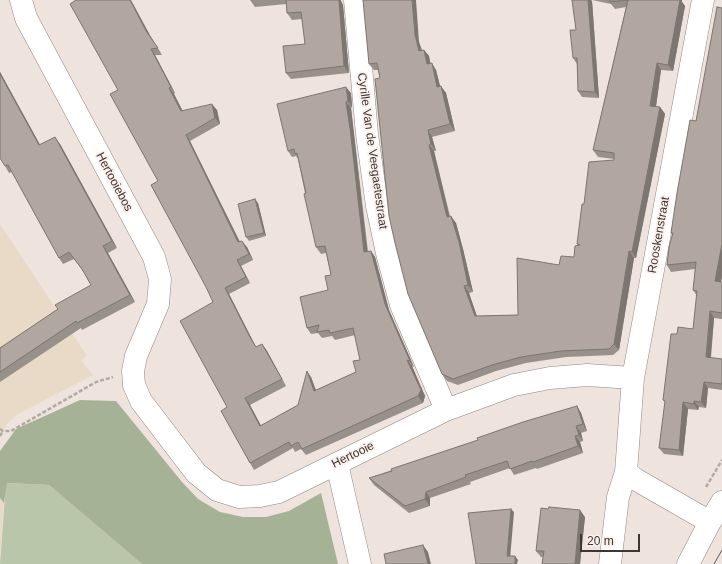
<!DOCTYPE html>
<style>
body{margin:0}
#map{position:relative;width:722px;height:564px;overflow:hidden;background:#efe3dd;font-family:Arial,sans-serif}
canvas{display:block}
.scale{position:absolute;left:580px;top:534px;width:60px;height:18px;box-sizing:border-box;border:2px solid #3c3735;border-top:0;padding-left:5px;font-size:12px;line-height:14px;white-space:nowrap;color:#3c3735;-webkit-text-stroke:3px #fcf0eb;paint-order:stroke}
</style>
<div id="map">
<canvas width="722" height="564"></canvas>
<div class="scale">20 m</div>
</div>
<script>
const g = document.querySelector('canvas').getContext('2d');
g.lineJoin = 'round';
function fillPath(path, color) {
  g.fillStyle = color;
  g.fill(path, 'evenodd');
}
function toPath(rows) {
  const path = new Path2D();
  for (const r of rows) {
    path.moveTo(r[0], r[1]);
    for (let i = 2; i < r.length; i += 2) path.lineTo(r[i], r[i + 1]);
  }
  return path;
}
function stroke(path, color, width, dash) {
  g.strokeStyle = color;
  g.lineWidth = width;
  g.lineCap = dash ? 'butt' : 'round';
  g.setLineDash(dash || []);
  g.stroke(path);
}
function label(font, color, halo, rows, align = 'center') {
  g.font = font + ' Arial,sans-serif';
  g.lineWidth = 3.5;
  g.setLineDash([]);
  g.textBaseline = 'middle';
  g.strokeStyle = halo;
  g.fillStyle = color;
  for (const [text, x, y, turn = 0] of rows) {
    g.save();
    g.translate(x, y);
    g.rotate((+turn || 0) * Math.PI / 180);
    g.textAlign = isNaN(turn) ? turn : align;
    if (halo) g.strokeText(text, 0, 0);
    g.fillText(text, 0, 0);
    g.restore();
  }
}
const industrial = toPath([
 [0,224,87,356,81,360,93,375,18,414,8,423,0,434],
 [0,498,4,503,0,558]
]);
const green = toPath([
 [6,483,49,485,142,564,0,564]
]);
const forest = toPath([
 [80,400,116,401,182,482,198,499,220,512,243,517,266,517,289,511,321,493,338,564,142,564,49,485,7,483,4,503,0,498,0,451,16,429]
]);
const path = toPath([
 [0,429,3,431,11,431,96,382,113,377],
 [0,436,3,431],
 [706,487,722,460]
]);
const minor = toPath([
 [21,0,26,18,154,257,160,279,158,304,136,356,133,371,134,385,141,401,196,473,217,490,239,497,260,496,279,492,446,410,514,385,550,378,587,375,633,378],
 [355,0,367,134,377,206,387,253,401,305,446,410],
 [703,0,633,378,626,472,635,479,710,522],
 [337,464,360,564],
 [610,564,618,497,626,472],
 [688,564,710,522,722,502]
]);
const tram = toPath([
 [714,564,722,550]
]);
const wall = toPath([
 [250,0,341,0,341,1,343,5,349,73,291,79,286,73,305,44,302,19,292,20,287,13,286,4,255,7],
 [592,0,682,0,682,2,685,6,673,71,661,70,656,107,660,107,665,114,636,258,634,258,619,350,613,355,566,357,526,363,496,371,458,385,447,381,442,374,378,70,374,70,369,64,419,42,422,50,424,50,429,56,430,64,436,70,440,86,446,93,455,131,432,137,436,151,434,151,450,216,456,223,463,249,473,292,469,293,477,316,518,315,559,265,574,257,578,245,577,244,584,204,614,160,614,159,598,157,593,150,626,7,615,9,611,4],
 [592,1,599,98,582,97,578,91,577,64,573,58,576,30],
 [722,8,722,276,721,282,722,282,722,319,714,318,711,358,722,359,722,390,708,388,706,408,699,407,698,410,688,409,683,456,664,454,659,448,665,402,663,400,677,334,693,329,697,296,693,290,695,269,671,272,667,265,672,234,671,233,696,121],
 [151,37,162,55,155,55,175,93,174,94,182,111,217,110,220,124,190,141,239,242,247,247,253,260,241,266,250,283,229,294,255,345,256,347,262,344,267,351,286,386,250,405,261,426,298,405,311,377,316,390,356,372,360,360,355,335,335,340,332,336,322,338,318,333,311,334,307,328,328,290,331,275,326,253,321,254,316,247,298,159,296,156,292,157,288,151,351,93,352,107,351,108,354,134,368,251,371,251,375,257,389,310,414,367,412,366,425,396,423,403,306,455,301,449,295,452,293,448,254,470,250,463,227,407,213,302,158,181,118,90],
 [0,72,40,145,60,144,117,248,108,253,135,302,82,330,81,328,0,382,0,348,58,309,91,285,83,271,74,259,63,264,59,258,12,172,9,173,5,166],
 [258,203,266,236,249,241,246,237],
 [577,406,581,413,587,431,581,433,583,441,580,442,583,453,537,469,536,468,514,475,510,468,470,482,471,484,430,498,430,506,409,513,374,485,369,478],
 [585,517,580,564,542,564,543,557,541,557,536,551]
]);
const shadedWall = toPath([
 [130,0,131,0,151,37,162,55,146,31],
 [337,0,341,0,341,1,343,5,349,73,344,66],
 [412,0,416,0,419,42,424,58,419,51,415,35],
 [588,0,591,0,592,1,599,98,595,92],
 [677,0,682,0,682,2,685,6,673,71,668,65],
 [151,49,155,55,175,93,171,87],
 [424,50,429,56,432,71,427,64],
 [432,63,436,70,442,94,437,87],
 [657,63,661,70,655,113,650,106],
 [0,72,44,152,39,145,0,74],
 [441,86,446,93,455,131,450,124],
 [346,87,351,93,352,107,348,101],
 [169,88,174,94,186,117,181,111],
 [346,102,351,108,354,134,368,258,364,252],
 [212,104,217,110,220,124,215,118],
 [660,107,665,114,636,258,632,252],
 [428,130,432,137,436,151,431,144],
 [186,135,190,141,243,248,238,242],
 [55,137,60,144,117,248,112,241],
 [429,145,434,151,451,224,447,217],
 [255,199,258,203,266,236,264,233],
 [451,216,456,223,463,249,473,292,468,285],
 [242,241,247,247,253,260,249,254],
 [722,244,722,276,720,287,715,281],
 [103,246,108,253,135,302,130,295],
 [371,251,375,257,389,310,414,367,410,361,385,304],
 [629,251,634,258,619,350,614,344],
 [237,260,241,266,250,283,246,277],
 [464,286,469,293,479,323,475,316],
 [225,288,229,294,255,345,260,353,251,339],
 [710,311,714,318,710,364,706,357],
 [262,344,267,351,286,386],
 [407,360,412,366,425,396,423,403,418,396],
 [307,371,311,377,318,397,314,391],
 [704,382,708,388,706,408,701,402],
 [245,398,250,405,265,433,260,426],
 [694,401,699,407,698,410,694,404],
 [683,402,688,409,683,456,679,450],
 [577,406,581,413,587,431,583,424],
 [576,426,581,433,583,441,579,435],
 [575,436,580,442,583,453,578,446],
 [426,492,430,498,430,506,425,499],
 [511,509,514,512,510,559,507,556],
 [580,510,585,517,580,564,575,564],
 [423,545,428,552,431,564,428,564],
 [515,556,518,560,517,564,515,564]
]);
const building = toPath([
 [76,0,130,0,146,31,158,48,151,49,171,87,169,88,181,111,212,104,215,118,186,135,238,242,242,241,249,254,237,260,246,277,225,288,251,339,256,347,262,344,282,379,245,398,260,426,298,405,307,371,314,391,356,372,353,361,360,360,353,328,330,333,329,330,317,332,319,325,307,328,300,297,328,290,325,276,331,275,325,246,316,247,304,194,306,193,297,153,295,154,294,149,288,151,277,104,346,87,348,101,346,102,350,128,364,252,371,251,385,304,410,361,407,360,421,390,418,396,302,449,298,442,291,446,289,442,250,463,221,411,227,407,180,321,213,302,206,287,151,185,158,181,110,94,118,90,70,4,76,0],
 [286,0,339,0,344,66,286,73,283,46,305,44,301,12,287,13,286,0],
 [363,0,412,0,415,35,419,51,424,50,427,64,432,63,437,87,441,86,450,124,428,130,431,144,429,145,447,217,451,216,459,242,468,285,464,286,475,316,518,315,517,258,559,265,561,256,574,257,575,246,580,245,577,244,582,204,584,204,589,162,614,160,614,153,593,150,628,0,610,2,610,0,680,0,668,65,657,63,650,106,660,107,632,252,629,251,614,344,609,349,561,351,521,357,492,365,453,379,442,374,408,294,395,243,389,216,375,79,380,78,377,63,369,64,363,0],
 [572,0,588,0,595,92,578,91,577,58,573,58,570,30,576,30,572,0],
 [717,7,722,8,722,244,715,281,722,282,722,313,710,311,706,357,722,359,722,384,704,382,701,402,694,401,694,404,683,402,679,450,659,448,665,401,663,400,671,334,677,334,678,327,693,329,697,291,693,290,696,262,667,265,669,247,673,233,671,233,677,193,690,120,696,121,717,7],
 [0,74,39,145,55,137,112,241,103,246,130,295,77,323,76,321,0,372,0,348,58,309,55,305,91,285,82,269,69,252,59,258,8,165,5,166,0,158,0,74],
 [255,199,264,233,246,237,238,204,255,199],
 [577,406,583,424,576,426,579,435,575,436,578,446,533,462,532,461,510,469,507,461,465,475,466,477,426,492,425,499,405,506,369,478,392,471,391,469,478,440,477,438,523,422,577,406],
 [549,507,580,510,575,564,542,564,544,551,536,551,541,508,548,509,549,507],
 [511,509,507,556,515,556,515,564,476,564,468,513,511,509],
 [423,545,428,564,386,564,384,554,423,545]
]);
const streetNames = [
 ["Cyrille Van de Veegaetestraat",372,151,82],
 ["Hertooiebos",114,182,62],
 ["Rooskenstraat",659,235,-80],
 ["Hertooie",353,455,-26]
];
fillPath(industrial, '#e8dac7');
fillPath(green, '#bac6aa');
fillPath(forest, '#a6b296');
stroke(minor, '#908680', 23);
stroke(path, '#b3aaa5', 2.5, [4, 2]);
stroke(minor, '#fff', 22);
stroke(tram, '#605a57', 1);
fillPath(wall, '#98908a');
fillPath(shadedWall, '#7c7570');
fillPath(building, '#b1a7a0');
stroke(building, '#7c7570', 1);
label('12px', '#3c3735', '#fcf0eb', streetNames);
</script>
